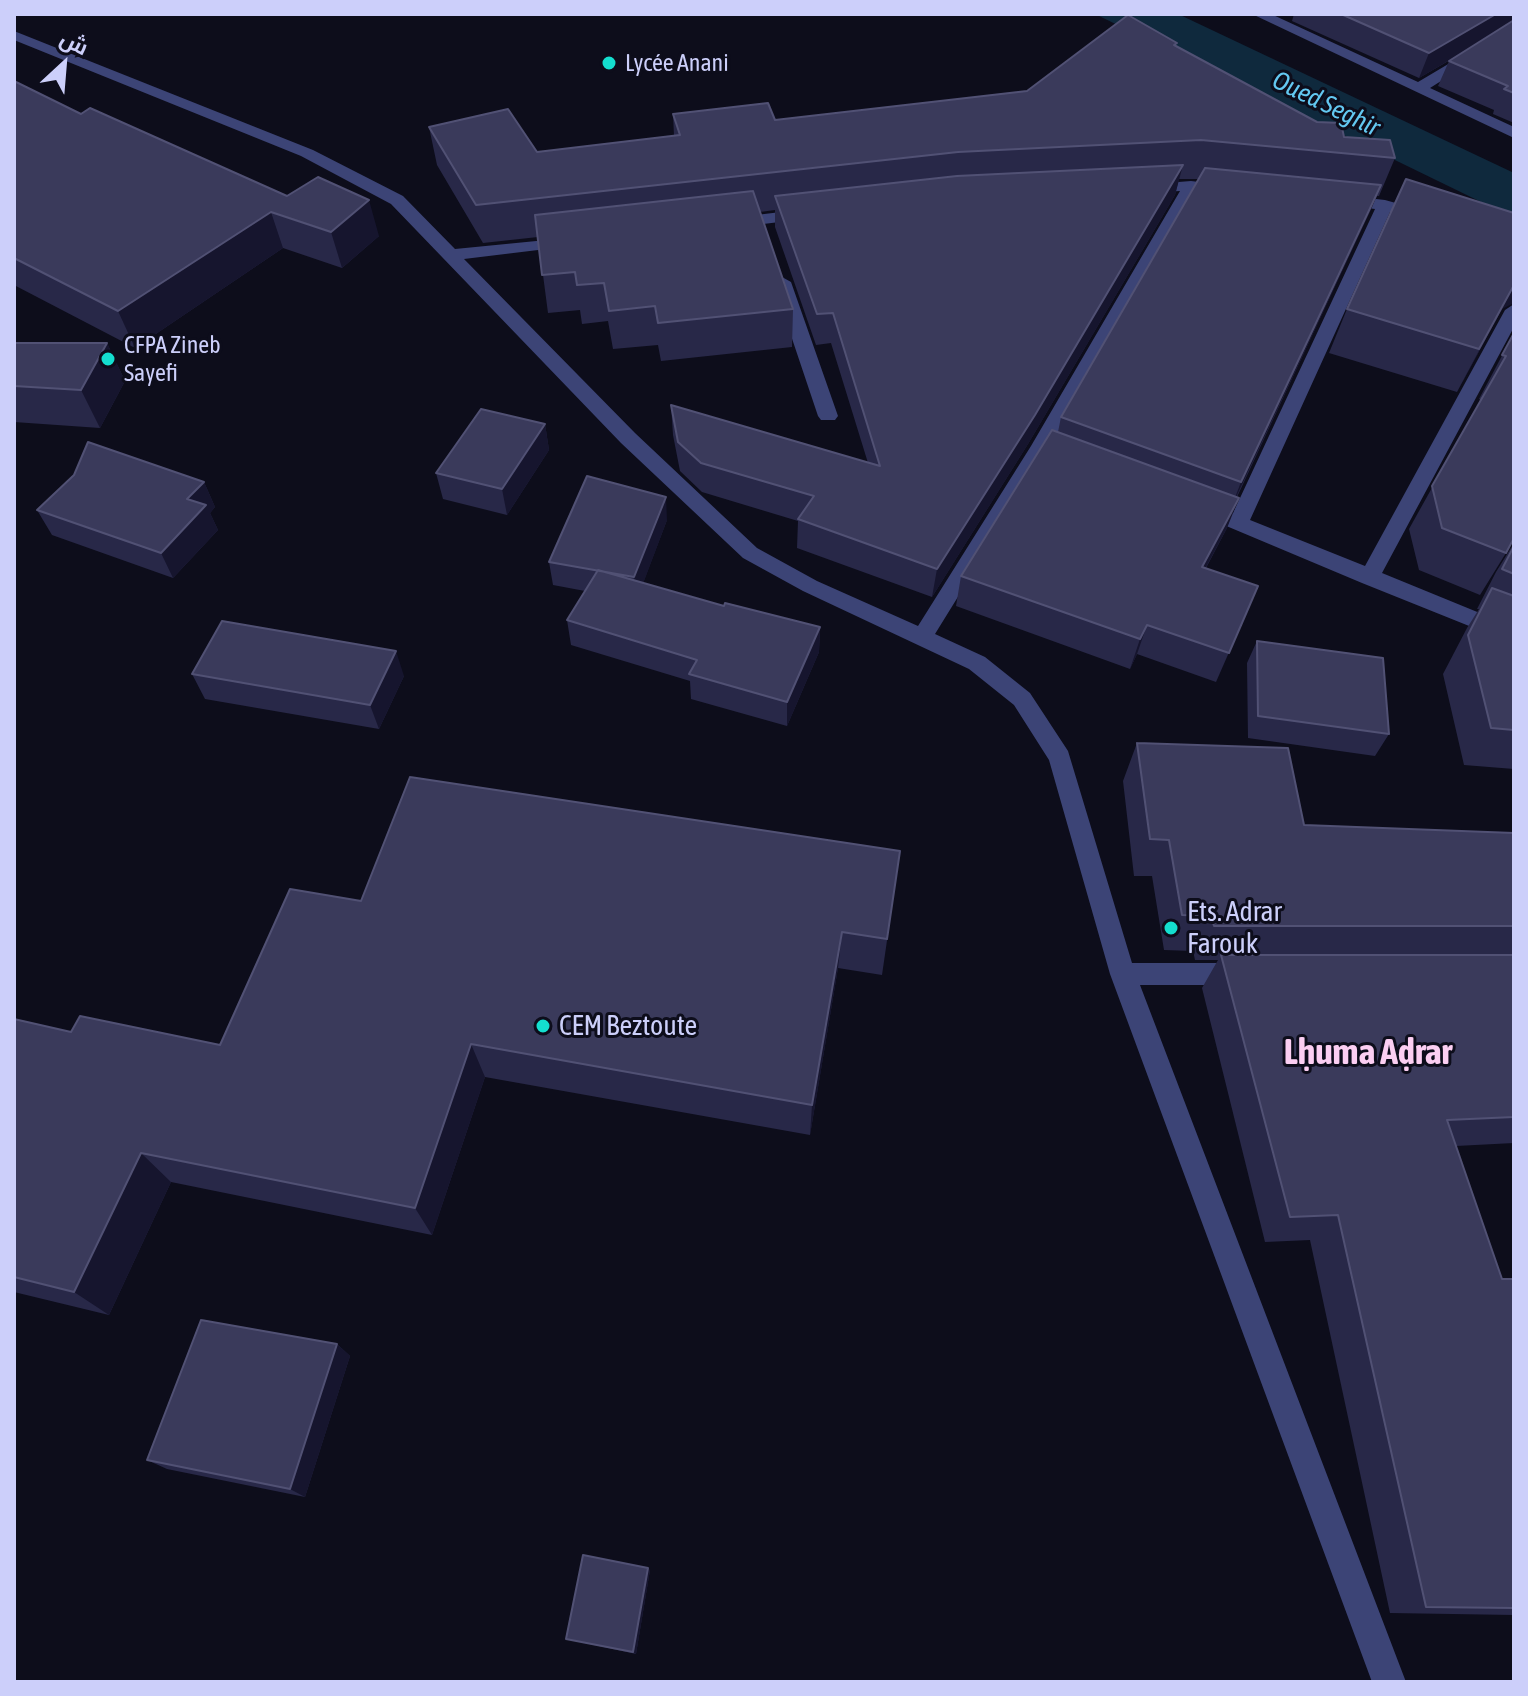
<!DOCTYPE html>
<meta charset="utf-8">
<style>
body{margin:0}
#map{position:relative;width:1528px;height:1696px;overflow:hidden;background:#0d0d1b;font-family:"Asap Condensed",Cairo,sans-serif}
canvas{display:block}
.frame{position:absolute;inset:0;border:16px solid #cccffa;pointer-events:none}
.north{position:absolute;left:24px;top:24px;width:80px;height:80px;-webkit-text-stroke:6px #0d0d1b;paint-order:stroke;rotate:26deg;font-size:22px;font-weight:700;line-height:32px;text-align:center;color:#cccffa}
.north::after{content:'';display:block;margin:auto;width:28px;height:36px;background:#cccffa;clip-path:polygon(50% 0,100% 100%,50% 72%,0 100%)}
</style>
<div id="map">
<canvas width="1528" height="1696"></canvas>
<div class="frame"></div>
<div class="north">ش</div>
</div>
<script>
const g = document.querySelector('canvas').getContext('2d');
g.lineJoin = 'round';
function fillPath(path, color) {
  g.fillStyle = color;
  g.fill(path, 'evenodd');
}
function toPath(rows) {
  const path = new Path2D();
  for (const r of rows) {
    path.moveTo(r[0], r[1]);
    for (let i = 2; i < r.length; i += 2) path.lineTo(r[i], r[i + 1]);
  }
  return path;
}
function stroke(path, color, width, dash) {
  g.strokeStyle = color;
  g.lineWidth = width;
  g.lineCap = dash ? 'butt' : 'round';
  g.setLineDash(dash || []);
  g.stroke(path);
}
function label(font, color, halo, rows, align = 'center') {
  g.font = font + ' "Asap Condensed",sans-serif';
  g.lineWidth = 6;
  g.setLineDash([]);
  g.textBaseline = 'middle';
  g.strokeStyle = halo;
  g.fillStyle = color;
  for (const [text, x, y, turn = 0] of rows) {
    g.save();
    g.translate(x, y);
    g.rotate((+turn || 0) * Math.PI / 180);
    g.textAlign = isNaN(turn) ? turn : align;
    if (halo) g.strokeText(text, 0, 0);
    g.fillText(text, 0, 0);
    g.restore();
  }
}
const water = toPath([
 [1095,14,1178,14,1514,173,1514,218]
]);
const minor = toPath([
 [1252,14,1271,14,1418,82,1514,25,1514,35,1430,88,1514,127,1514,138,1252,14],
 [14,31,313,150,403,196,455,249,577,237,580,241,571,246,464,259,635,433,757,548,817,581,918,626,1031,446,1180,191,1146,193,1138,188,1140,185,1191,181,1231,186,1233,189,1225,194,1196,191,1050,448,935,634,985,657,1030,693,1068,751,1132,963,1244,963,1253,966,1257,974,1253,982,1244,985,1140,985,1406,1682,1372,1682,1110,974,1049,760,1014,705,969,669,803,591,743,558,621,443,391,204,301,156,14,40,14,31],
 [1341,195,1385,200,1428,212,1430,216,1422,221,1390,212,1250,520,1365,566,1505,310,1514,304,1514,327,1382,573,1514,627,1514,644,1362,583,1193,512,1190,507,1200,500,1233,513,1375,209,1335,204,1333,200,1335,196,1341,195],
 [806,209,812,210,814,214,812,218,731,228,723,223,731,218,806,209],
 [782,277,791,282,838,416,835,420,821,420,818,416,773,282,782,277]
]);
const wall = toPath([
 [1294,14,1514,14,1514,123,1493,114,1494,110,1438,86,1449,61,1464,52,1419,78,1292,21],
 [1176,46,1344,137,1395,158,1379,196,1377,196,1237,497,1227,528,1206,568,1258,586,1216,682,1137,654,1130,669,956,606,961,576,1058,432,1061,417,1199,179,1179,179,1175,195,1028,444,932,597,797,548,798,521,702,492,680,471,673,435,671,405,868,463,831,343,816,345,775,227,775,210,760,212,793,309,792,347,661,361,658,345,613,349,608,321,582,324,580,310,548,313,538,237,483,243,437,165,429,127,537,152,674,136,673,114,775,120,1027,91],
 [14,81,81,114,287,196,379,236,342,268,283,248,135,348,14,285],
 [1347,309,1502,309,1457,392,1329,353],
 [1514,333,1506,553,1480,595,1419,570,1409,529,1481,400,1479,399],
 [14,343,107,343,125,381,100,428,14,422],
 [545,424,549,450,507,515,443,499,436,473],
 [204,482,215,507,210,513,218,530,173,578,52,535,37,510],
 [667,520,643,583,724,606,820,627,819,652,787,726,691,699,690,681,571,645,567,620,585,591,553,585,549,562],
 [1514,543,1514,769,1464,765,1443,674,1467,628,1479,609,1477,609,1496,572],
 [1257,641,1389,734,1375,756,1248,738,1247,663],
 [192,674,404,676,379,729,205,699],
 [1137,743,1304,825,1514,833,1514,1143,1456,1146,1502,1279,1514,1279,1514,1615,1390,1613,1310,1240,1265,1242,1202,988,1218,960,1195,960,1193,951,1164,950,1152,876,1134,876,1123,781],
 [900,851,882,975,838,968,810,1135,485,1077,432,1235,171,1182,109,1315,14,1292,14,1019,71,1032,220,1045,361,901],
 [337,1344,350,1356,305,1497,167,1469,147,1460],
 [650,1570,636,1654,566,1639]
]);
const shadedWall = toPath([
 [1496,14,1514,14,1514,22,1419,78,1429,53],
 [1183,165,1175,195,1028,444,932,597,937,569],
 [1381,185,1370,212,1231,508,1241,482],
 [369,200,379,236,342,268,331,232],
 [271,212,283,248,135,348,118,311],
 [1514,285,1514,303,1502,309,1457,392],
 [107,343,125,381,100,428,81,390],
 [545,424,549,450,507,515,502,489],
 [204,482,215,507,210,513,218,530,173,578,161,553,187,499],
 [666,497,667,520,637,600,634,577],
 [1239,498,1227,528,1190,597,1202,567],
 [1147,625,1137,654,1130,669,1140,639],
 [820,627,819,652,787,726,787,702],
 [396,651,404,676,379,729,370,705],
 [842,932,838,968,810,1135,812,1105],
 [471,1044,485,1077,432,1235,415,1208],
 [141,1153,171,1182,109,1315,74,1292],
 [337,1344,350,1356,305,1497,290,1489],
 [648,1568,650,1570,636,1654,633,1652]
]);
const building = toPath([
 [1341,14,1496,14,1429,53,1341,14],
 [1128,15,1177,43,1174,45,1317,122,1341,123,1344,137,1390,140,1395,158,1201,140,958,152,476,205,429,127,508,109,537,152,680,135,673,114,768,103,775,120,1027,91,1128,15],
 [1514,20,1514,93,1504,89,1508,86,1449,61,1514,20],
 [14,81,81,114,90,108,287,196,318,177,369,200,331,232,271,212,118,311,14,258,14,81],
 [1183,165,1035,415,937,569,798,519,814,496,701,463,678,442,671,405,880,466,833,313,817,314,775,196,957,176,1183,165],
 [1205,168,1381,185,1241,482,1061,417,1205,168],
 [1406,179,1514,213,1514,285,1479,349,1347,309,1406,179],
 [753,191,793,309,658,323,655,306,609,311,604,283,577,285,575,272,542,275,535,215,753,191],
 [1514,333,1514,538,1506,553,1442,528,1432,486,1506,356,1502,355,1514,333],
 [14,343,107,343,81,390,14,386,14,343],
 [481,409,545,424,502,489,436,473,481,409],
 [1052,430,1239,498,1202,567,1258,586,1229,653,1147,625,1140,639,961,576,1052,430],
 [88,442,204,482,187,499,206,505,161,553,37,510,74,475,88,442],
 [587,476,666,497,634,577,549,562,587,476],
 [1514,546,1514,574,1502,569,1514,546],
 [598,570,724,606,725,603,820,627,787,702,689,674,697,660,567,620,598,570],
 [1492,588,1514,596,1514,730,1491,728,1468,635,1492,588],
 [222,621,396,651,370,705,192,674,222,621],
 [1257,641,1383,658,1389,734,1258,716,1257,641],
 [1137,743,1288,748,1304,825,1514,833,1514,926,1214,926,1211,916,1182,915,1169,840,1150,839,1137,743],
 [410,777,900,851,887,939,842,932,812,1105,471,1044,415,1208,141,1153,74,1292,14,1277,14,1019,71,1032,80,1016,220,1045,290,889,361,901,410,777],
 [1221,955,1514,955,1514,1117,1447,1120,1502,1279,1514,1279,1514,1608,1426,1607,1338,1215,1290,1217,1221,955],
 [201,1320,337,1344,290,1489,147,1460,201,1320],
 [583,1555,648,1568,633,1652,566,1639,583,1555]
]);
const markers = [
 [609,63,8,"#14decf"],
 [108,359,8,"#14decf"],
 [1171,928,8,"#14decf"],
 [543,1026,8,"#14decf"]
];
const farPoinames = [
 ["Lycée Anani",625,63],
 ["CFPA Zineb",124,345],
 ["Sayefi",124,373]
];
const farWaternames = [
 ["Oued Seghir",1326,104,26]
];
const poiNames = [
 ["Ets. Adrar",1187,912],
 ["Farouk",1187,944],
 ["CEM Beztoute",559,1026]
];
const districtNames = [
 ["Lḥuma Aḍrar",1368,1053]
];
fillPath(water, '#0f293d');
fillPath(minor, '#3c4476');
fillPath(wall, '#282848');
fillPath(shadedWall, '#16152e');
fillPath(building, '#3a3a5b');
stroke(building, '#515174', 2);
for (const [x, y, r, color] of markers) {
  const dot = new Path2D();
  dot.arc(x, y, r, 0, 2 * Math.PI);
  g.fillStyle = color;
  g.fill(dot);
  stroke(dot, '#0d0d1b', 3);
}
label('24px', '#cccffa', '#0d0d1b', farPoinames, 'left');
label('italic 26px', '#63c8f1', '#0d0d1b', farWaternames);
label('28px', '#cccffa', '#0d0d1b', poiNames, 'left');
label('bold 36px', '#fbcef2', '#0d0d1b', districtNames);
</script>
